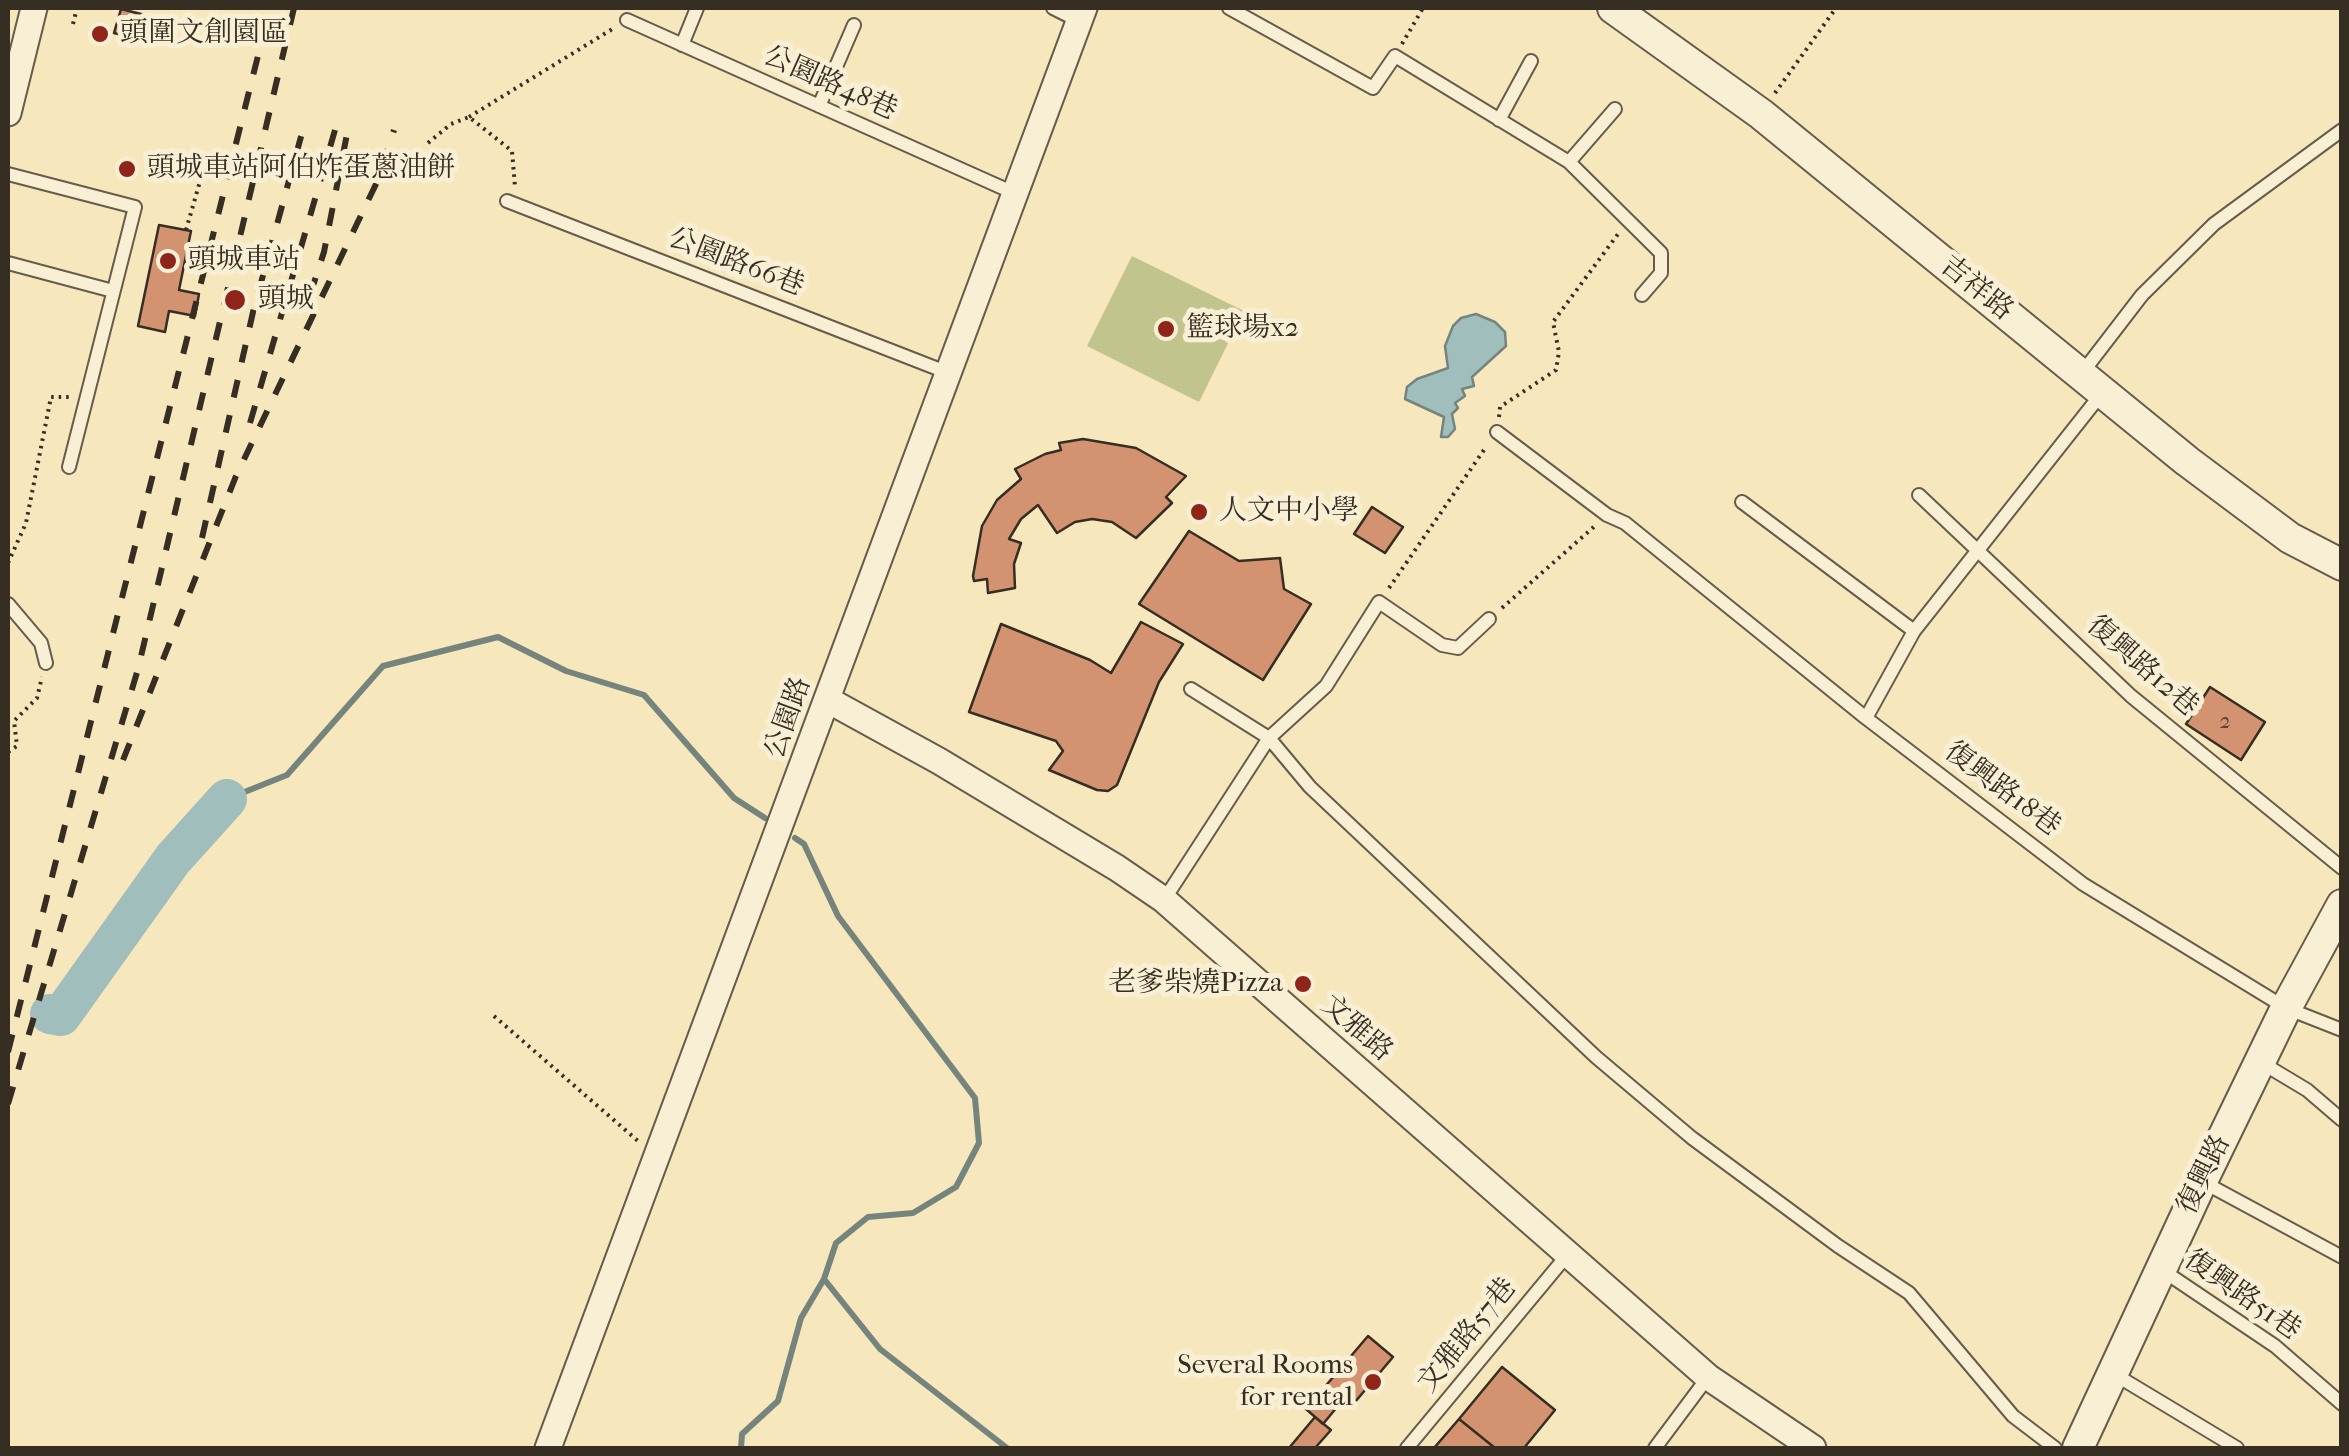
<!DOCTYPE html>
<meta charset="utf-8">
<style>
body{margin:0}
#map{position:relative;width:2349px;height:1456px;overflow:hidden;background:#f6e7bd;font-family:"IM FELL French Canon",serif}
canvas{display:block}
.frame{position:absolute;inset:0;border:10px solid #362d23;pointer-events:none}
</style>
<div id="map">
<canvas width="2349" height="1456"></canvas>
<div class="frame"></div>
</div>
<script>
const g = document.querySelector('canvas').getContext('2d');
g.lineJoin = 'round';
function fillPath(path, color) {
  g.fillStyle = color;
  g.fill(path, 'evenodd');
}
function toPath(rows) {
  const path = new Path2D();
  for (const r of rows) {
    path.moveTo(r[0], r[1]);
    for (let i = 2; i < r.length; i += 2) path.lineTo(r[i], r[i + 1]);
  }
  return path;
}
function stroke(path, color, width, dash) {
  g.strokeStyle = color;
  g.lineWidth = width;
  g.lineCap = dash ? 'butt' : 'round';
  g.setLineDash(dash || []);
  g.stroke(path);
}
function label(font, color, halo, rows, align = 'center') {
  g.font = font + ' "IM FELL French Canon","Noto Serif TC",serif';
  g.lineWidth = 10;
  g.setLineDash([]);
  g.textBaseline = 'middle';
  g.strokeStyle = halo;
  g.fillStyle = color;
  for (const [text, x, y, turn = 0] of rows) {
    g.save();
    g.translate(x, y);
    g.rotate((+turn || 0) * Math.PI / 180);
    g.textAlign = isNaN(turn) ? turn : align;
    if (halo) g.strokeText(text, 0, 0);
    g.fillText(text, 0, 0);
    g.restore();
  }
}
const green = toPath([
 [1132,256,1244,311,1199,402,1087,346]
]);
const water = toPath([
 [1476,314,1495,322,1505,332,1506,346,1472,377,1474,386,1462,389,1465,396,1455,403,1458,408,1452,414,1455,429,1448,437,1441,437,1444,417,1405,399,1407,387,1417,379,1448,368,1445,346,1453,326,1461,318,1476,314]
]);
const stream = toPath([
 [227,799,287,775,383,666,498,637,566,671,644,695,734,798,765,818],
 [795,838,804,844,838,916,975,1098,979,1143,956,1187,913,1213,868,1217,836,1243,824,1279,880,1349,1007,1448],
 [741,1448,742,1434,778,1401,801,1318,824,1279]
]);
const river = toPath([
 [50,1014,61,1016,173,859,227,799]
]);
const building = toPath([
 [121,9,149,16,142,40,114,33,121,9],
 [159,225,191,231,179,290,199,294,195,316,169,311,165,332,138,326,159,225],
 [1083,439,1136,448,1186,476,1166,497,1172,503,1136,538,1112,522,1092,519,1075,522,1057,533,1038,505,1021,519,1009,539,1021,543,1014,564,1015,588,988,593,987,579,974,581,973,576,982,526,997,500,1021,479,1015,469,1045,454,1061,450,1059,443,1083,439],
 [1372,507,1403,527,1385,553,1354,534,1372,507],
 [1189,531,1239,561,1280,558,1284,589,1311,604,1263,680,1139,604,1189,531],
 [1141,622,1183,644,1159,682,1117,785,1108,791,1097,790,1049,770,1063,751,1056,741,969,712,1001,624,1090,660,1111,673,1141,622],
 [2210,687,2265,722,2241,760,2186,724,2210,687],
 [1368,1336,1393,1357,1355,1402,1347,1395,1323,1424,1306,1409,1368,1336],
 [1502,1367,1555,1410,1524,1448,1495,1448,1459,1419,1502,1367],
 [1315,1417,1331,1430,1315,1448,1289,1448,1315,1417],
 [1459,1419,1495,1448,1434,1448,1459,1419]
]);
const path = toPath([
 [73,24,77,8],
 [1402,44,1423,8],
 [1775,93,1836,8],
 [469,117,614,28],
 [428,143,451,124,469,117,512,151,515,187],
 [186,230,205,164],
 [1499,417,1500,407,1556,370,1559,352,1553,322,1618,234],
 [8,563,26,523,51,397,71,397],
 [1389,588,1486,447],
 [1502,608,1596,525],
 [8,752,17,746,14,721,37,698,42,677],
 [494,1016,638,1141]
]);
const service = toPath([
 [1053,8,1079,21],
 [1229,8,1373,88,1395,56,1569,162,1661,253,1661,273,1642,295],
 [627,20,1014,193],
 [682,45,697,8],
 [819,106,854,25],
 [1499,120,1531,61],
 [1569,162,1615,109],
 [8,174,135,207,69,467],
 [507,201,946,372],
 [8,263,113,291],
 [2082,373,2142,295,2214,224,2342,130],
 [1497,432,1607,515,1625,523,1866,718,2083,884,2286,1008,2342,1030],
 [1919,495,2131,696,2342,868],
 [1742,502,1914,631,2102,393],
 [8,604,41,643,46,663],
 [1191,689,1269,738,1326,686,1379,602,1442,645,1458,648,1489,619],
 [1866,718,1914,631],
 [1164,900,1269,738,1310,787,1596,1057,1692,1138,1838,1246,1909,1293,2013,1416,2055,1448],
 [2262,1063,2307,1090,2342,1120],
 [2203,1182,2342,1257],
 [2162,1270,2275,1346,2342,1404],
 [2114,1374,2237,1448],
 [1407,1448,1568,1254],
 [1655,1448,1708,1377]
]);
const minor = toPath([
 [8,113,34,8],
 [828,700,939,761,1117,868,1164,900,1708,1377,1813,1448],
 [548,1448,1084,8]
]);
const tertiary = toPath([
 [1613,8,1761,114,2187,461,2290,538,2342,565],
 [2078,1448,2202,1181,2286,1008,2342,905]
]);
const rail = toPath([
 [310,295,324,252,347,134],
 [250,423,335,130],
 [202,538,253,312,305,122],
 [123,760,236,476,377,182,394,130],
 [8,1052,270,8],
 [8,1104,138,669,294,8]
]);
const markers = [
 [100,34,10,"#8f2418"],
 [127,169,10,"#8f2418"],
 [168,261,10,"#8f2418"],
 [235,300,12,"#8f2418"],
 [1166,329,10,"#8f2418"],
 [1199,512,10,"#8f2418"],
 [1303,984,10,"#8f2418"],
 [1373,1382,10,"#8f2418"]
];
const numberNames = [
 ["2",2225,723]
];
const poiNames = [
 ["頭圍文創園區",120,34],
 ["頭城車站阿伯炸蛋蔥油餅",147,169],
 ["頭城車站",188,261],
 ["頭城",258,300],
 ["籃球場x2",1186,329],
 ["人文中小學",1219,512],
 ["老爹柴燒Pizza",1283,984,"right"],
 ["Several Rooms",1353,1366,"right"],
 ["for rental",1353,1398,"right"]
];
const streetNames = [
 ["公園路48巷",830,84,24],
 ["公園路66巷",736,263,21],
 ["吉祥路",1976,289,39],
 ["復興路12巷",2142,667,41],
 ["公園路",789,718,-70],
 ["復興路18巷",2002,790,37],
 ["文雅路",1356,1029,41],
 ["復興路",2205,1175,-64],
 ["復興路51巷",2242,1296,35],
 ["文雅路57巷",1468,1336,-51]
];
fillPath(green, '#c2c48d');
fillPath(water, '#a0bebb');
stroke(water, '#76847e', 2.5);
stroke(stream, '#76847e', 6);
stroke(river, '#a0bebb', 40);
fillPath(building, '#d49370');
stroke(building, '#362d23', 2.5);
stroke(service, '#665c4a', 16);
stroke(minor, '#665c4a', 29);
stroke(tertiary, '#665c4a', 34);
stroke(path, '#362d23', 4, [2.5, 5]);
stroke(service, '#f9efd4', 12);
stroke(minor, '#f9efd4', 25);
stroke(tertiary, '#f9efd4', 30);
stroke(rail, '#362d23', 6, [18, 18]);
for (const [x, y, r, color] of markers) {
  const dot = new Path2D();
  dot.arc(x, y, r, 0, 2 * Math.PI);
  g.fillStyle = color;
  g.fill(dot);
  stroke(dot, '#f9efd4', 4);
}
label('22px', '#5e4636', null, numberNames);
label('28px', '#362d23', '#f9efd4', poiNames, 'left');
label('28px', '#362d23', '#f9efd4', streetNames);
</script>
